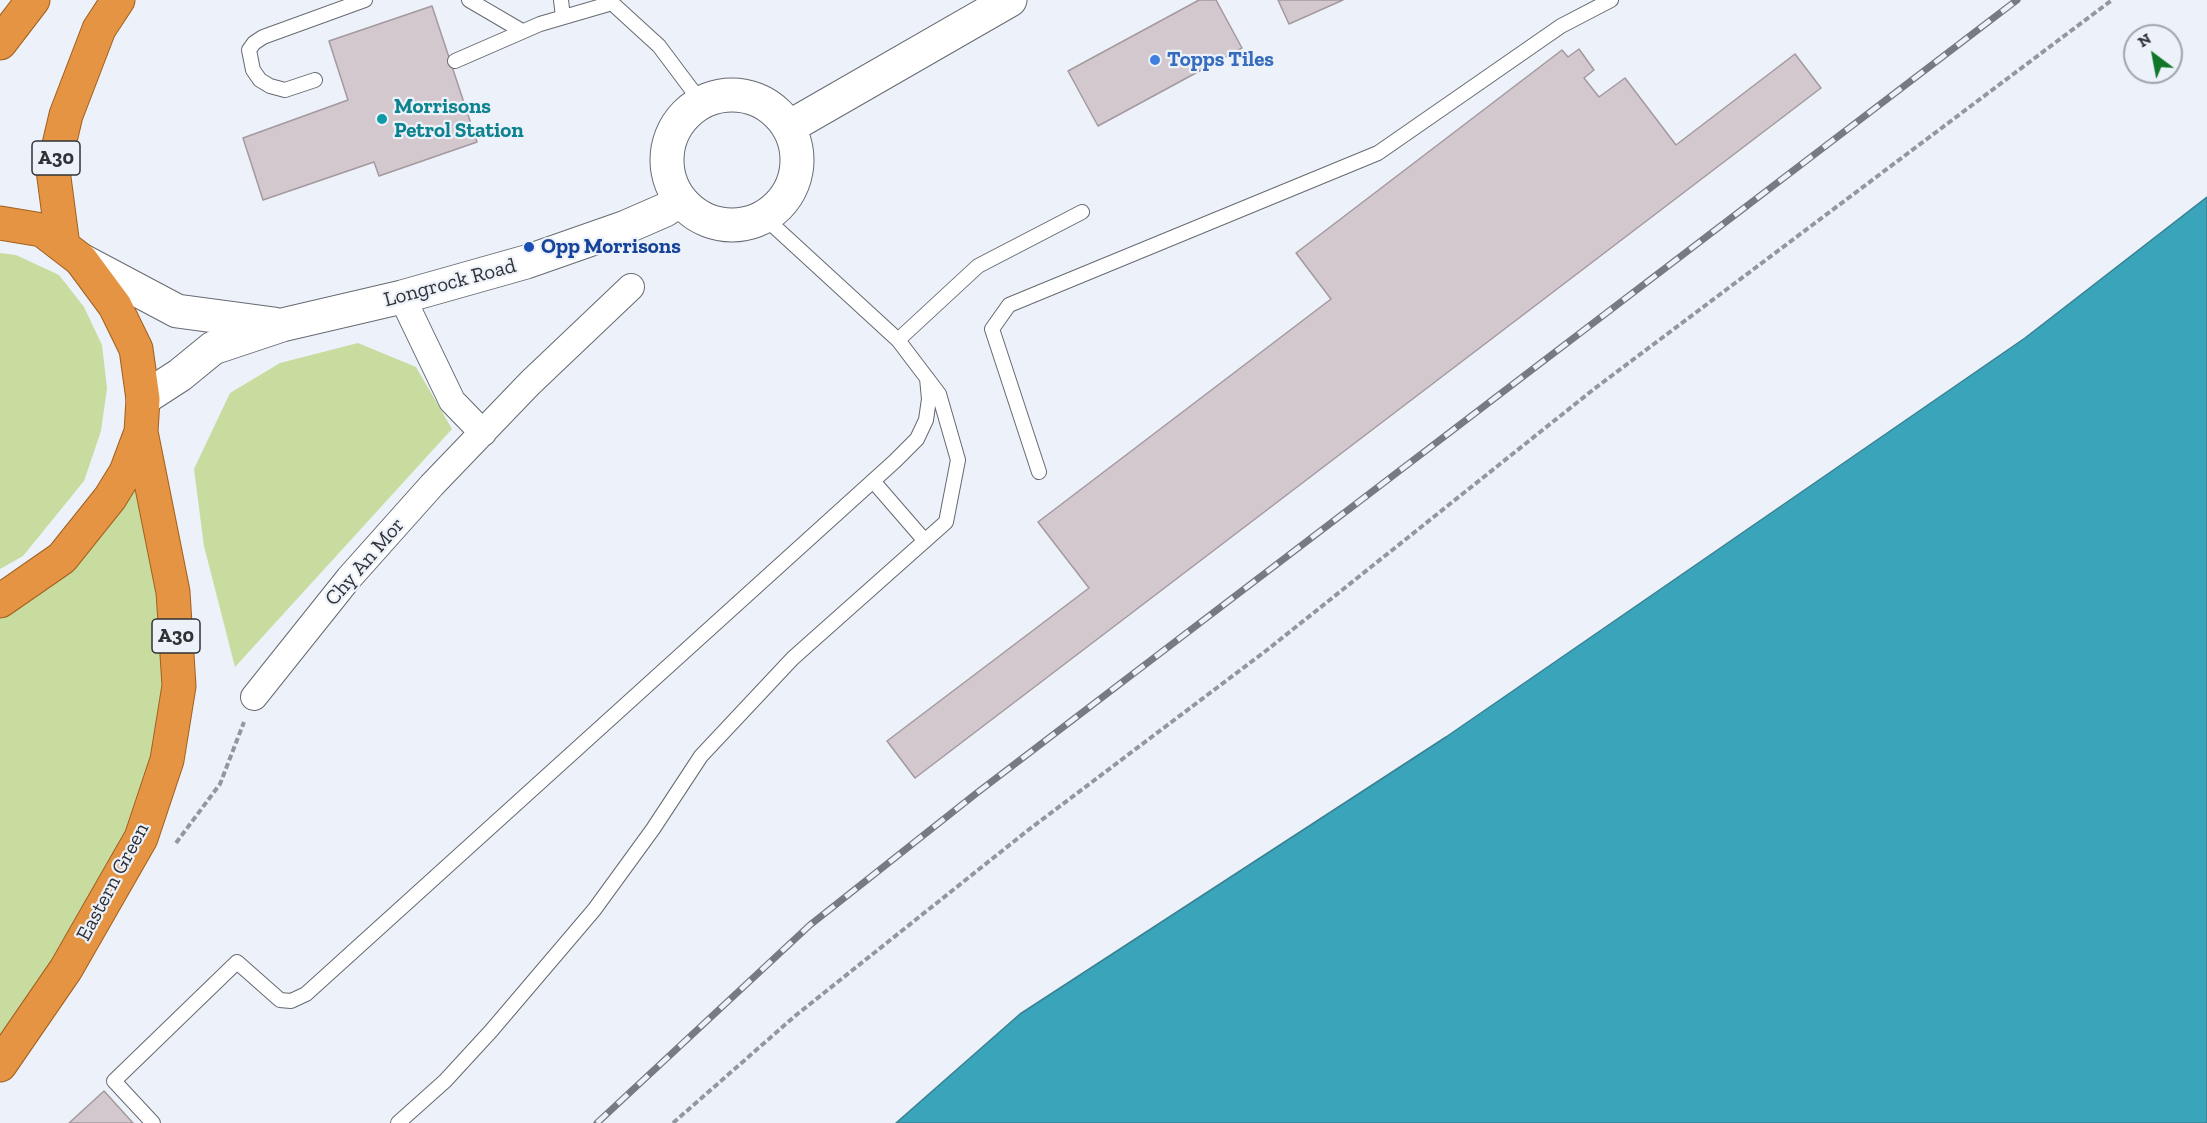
<!DOCTYPE html>
<style>
body{margin:0}
#map{position:relative;width:2207px;height:1123px;overflow:hidden;background:#ecf1fa;font-family:"Zilla Slab",serif}
canvas{display:block}
.north{position:absolute;left:2123px;top:24px;width:60px;height:60px;box-sizing:border-box;background:#ecf1fa;border:2px solid #a1a5ab;border-radius:50%;rotate:328deg;font-size:16px;font-weight:700;line-height:24px;text-align:center;color:#303235}
.north::after{content:'';display:block;margin:auto;width:21px;height:27px;background:#107628;clip-path:polygon(50% 0,100% 100%,50% 72%,0 100%)}
</style>
<div id="map">
<canvas width="2207" height="1123"></canvas>
<div class="north">N</div>
</div>
<script>
const g = document.querySelector('canvas').getContext('2d');
g.lineJoin = 'round';
function fillPath(path, color) {
  g.fillStyle = color;
  g.fill(path, 'evenodd');
}
function toPath(rows) {
  const path = new Path2D();
  for (const r of rows) {
    if (r.length === 3) {
      path.moveTo(r[0] + r[2], r[1]);
      path.arc(r[0], r[1], r[2], 0, 2 * Math.PI);
      continue;
    }
    path.moveTo(r[0], r[1]);
    for (let i = 2; i < r.length; i += 2) path.lineTo(r[i], r[i + 1]);
  }
  return path;
}
function stroke(path, color, width, dash) {
  g.strokeStyle = color;
  g.lineWidth = width;
  g.lineCap = dash ? 'butt' : 'round';
  g.setLineDash(dash || []);
  g.stroke(path);
}
function label(font, color, halo, rows, align = 'center') {
  g.font = font + ' "Zilla Slab",serif';
  g.lineWidth = 4.5;
  g.setLineDash([]);
  g.textBaseline = 'middle';
  g.strokeStyle = halo;
  g.fillStyle = color;
  for (const [text, x, y, turn = 0] of rows) {
    g.save();
    g.translate(x, y);
    g.rotate((+turn || 0) * Math.PI / 180);
    g.textAlign = isNaN(turn) ? turn : align;
    if (halo) g.strokeText(text, 0, 0);
    g.fillText(text, 0, 0);
    g.restore();
  }
}
const green = toPath([
 [0,253,16,255,59,275,84,307,102,345,107,388,101,431,84,481,23,556,0,569],
 [358,343,416,367,452,429,235,667,204,546,194,469,230,393,280,363],
 [141,432,173,592,164,769,0,1065,0,601,62,558]
]);
const water = toPath([
 [2207,197,2207,1123,896,1123,1020,1014,1446,737,2025,338,2207,197]
]);
const building = toPath([
 [1199,0,1216,0,1242,48,1098,126,1068,71,1199,0],
 [1278,0,1343,0,1289,24,1278,0],
 [432,6,477,142,379,176,374,162,263,200,243,138,348,100,329,41,432,6],
 [1579,49,1594,70,1584,78,1599,97,1625,78,1676,145,1795,54,1821,88,915,778,887,741,1089,588,1038,522,1331,299,1296,253,1562,50,1568,57,1579,49],
 [104,1091,133,1123,69,1123,104,1091]
]);
const path = toPath([
 [176,843,220,784,244,722],
 [673,1123,795,1016,1027,831,1267,650,1594,389,2112,0]
]);
const service = toPath([
 [469,0,522,31],
 [561,0,563,17],
 [455,61,540,24,612,3,659,46,701,102],
 [315,80,285,90,270,86,260,80,253,70,249,50,254,43,263,37,365,0],
 [898,340,978,266,1082,212],
 [1039,472,992,329,1009,305,1378,153,1561,26,1611,0],
 [873,481,925,541],
 [153,1123,114,1081,237,962,280,1000,291,1001,306,994,895,461,917,439,926,420,929,399,927,378],
 [398,1123,445,1081,491,1031,594,910,653,829,701,756,793,658,946,522,958,460,939,394,898,340,764,217]
]);
const minor = toPath([
 [402,297,452,401,483,433],
 [254,697,349,578,432,485,530,383,631,287]
]);
const tertiary = toPath([
 [732,160,65],
 [789,127,1010,0],
 [81,260,177,311,274,324],
 [143,399,180,375,213,348,282,325,402,297,526,262,626,227,665,210,680,200]
]);
const trunk = toPath([
 [0,43,33,0],
 [0,223,42,230,81,260,115,306,136,349,143,399,141,432,126,472,110,498,62,558,0,601],
 [63,246,53,170,66,115,99,29,118,0],
 [0,1065,66,969,141,838,167,760,179,686,173,592,141,432]
]);
const rail = toPath([
 [597,1123,810,925,978,792,2017,0]
]);
const markers = [
 [1155,60,6,"#3f7fe0"],
 [382,119,6,"#0f9aa8"],
 [529,247,6,"#1a4fb4"]
];
const shields = [
 [56,158,48],
 [176,636,48]
];
const shieldNames = [
 ["A30",56,158],
 ["A30",176,636]
];
const shopNames = [
 ["Topps Tiles",1167,60]
];
const cultureNames = [
 ["Morrisons",394,107],
 ["Petrol Station",394,131]
];
const transitNames = [
 ["Opp Morrisons",541,247]
];
const streetNames = [
 ["Longrock Road",450,283,-15],
 ["Chy An Mor",365,562,-49],
 ["Eastern Green",113,882,-62]
];
fillPath(green, '#c8dc9f');
fillPath(water, '#3aa4bb');
stroke(water, '#378293', 1.5);
fillPath(building, '#d2c8cd');
stroke(building, '#a3999e', 1.5);
stroke(service, '#666a71', 16);
stroke(minor, '#666a71', 28);
stroke(tertiary, '#666a71', 35);
stroke(trunk, '#a1601e', 35);
stroke(path, '#94989e', 4, [6, 3]);
stroke(service, '#fff', 14);
stroke(minor, '#fff', 26);
stroke(tertiary, '#fff', 33);
stroke(trunk, '#e49442', 33);
stroke(rail, '#777a80', 7);
stroke(rail, '#ecf1fa', 4.5, [14]);
for (const [x, y, r, color] of markers) {
  const dot = new Path2D();
  dot.arc(x, y, r, 0, 2 * Math.PI);
  g.fillStyle = color;
  g.fill(dot);
  stroke(dot, '#ecf1fa', 2);
}
for (const [x, y, w] of shields) {
  const box = new Path2D();
  box.roundRect(x - w / 2, y - 17, w, 34, 4.5);
  g.fillStyle = '#ecf1fa';
  g.fill(box);
  stroke(box, '#303235', 1.5);
}
label('bold 20px', '#303235', null, shieldNames);
label('bold 21px', '#366cbe', '#ecf1fa', shopNames, 'left');
label('bold 21px', '#0d838f', '#ecf1fa', cultureNames, 'left');
label('bold 21px', '#164399', '#ecf1fa', transitNames, 'left');
label('21px', '#303235', '#ecf1fa', streetNames);
</script>
